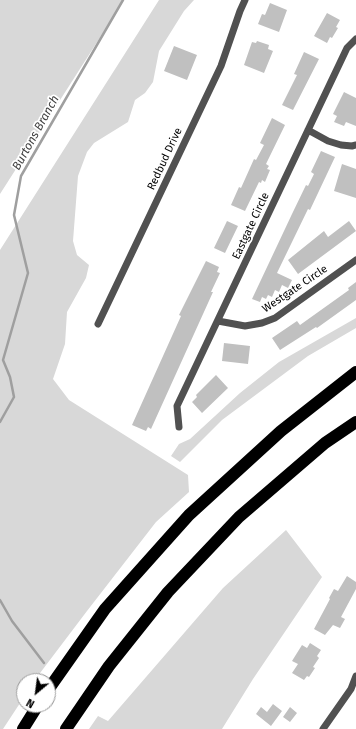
<!DOCTYPE html>
<style>
body{margin:0}
#map{position:relative;width:356px;height:729px;overflow:hidden;background:#fff;font-family:"Fira Sans",sans-serif}
canvas{display:block}
.north{position:absolute;left:16px;top:673px;width:40px;height:40px;box-sizing:border-box;background:#fff;border:1px solid #999;border-radius:50%;rotate:209deg;font-size:11px;font-weight:700;line-height:16px;text-align:center;color:#000}
.north::after{content:'';display:block;margin:auto;width:14px;height:18px;background:#000;clip-path:polygon(50% 0,100% 100%,50% 72%,0 100%)}
</style>
<div id="map">
<canvas width="356" height="729"></canvas>
<div class="north">N</div>
</div>
<script>
const g = document.querySelector('canvas').getContext('2d');
g.lineJoin = 'round';
function fillPath(path, color) {
  g.fillStyle = color;
  g.fill(path, 'evenodd');
}
function toPath(rows) {
  const path = new Path2D();
  for (const r of rows) {
    path.moveTo(r[0], r[1]);
    for (let i = 2; i < r.length; i += 2) path.lineTo(r[i], r[i + 1]);
  }
  return path;
}
function stroke(path, color, width, dash) {
  g.strokeStyle = color;
  g.lineWidth = width;
  g.lineCap = dash ? 'butt' : 'round';
  g.setLineDash(dash || []);
  g.stroke(path);
}
function label(font, color, halo, rows, align = 'center') {
  g.font = font + ' "Fira Sans",sans-serif';
  g.lineWidth = 3.5;
  g.setLineDash([]);
  g.textBaseline = 'middle';
  g.strokeStyle = halo;
  g.fillStyle = color;
  for (const [text, x, y, turn = 0] of rows) {
    g.save();
    g.translate(x, y);
    g.rotate((+turn || 0) * Math.PI / 180);
    g.textAlign = isNaN(turn) ? turn : align;
    if (halo) g.strokeText(text, 0, 0);
    g.fillText(text, 0, 0);
    g.restore();
  }
}
const green = toPath([
 [0,0,124,0,0,194],
 [159,0,194,0,184,11,159,51,153,82,145,93,135,100,128,122,94,143,87,152,78,176,73,241,77,255,89,265,86,278,67,312,65,344,53,379,69,400,188,475,189,492,156,522,87,611,34,681,24,681,24,697,3,729,0,729,0,250],
 [356,318,356,328,308,356,222,420,180,462,171,456,179,444,190,439,240,393,279,362],
 [286,530,322,577,253,679,222,729,89,729,98,716,108,721,223,588]
]);
const stream = toPath([
 [0,422,14,397,10,377,3,360,28,273,14,215,21,176,123,0],
 [0,600,12,621,44,663]
]);
const building = toPath([
 [270,3,287,10,279,32,258,24,262,14,265,15],
 [327,13,340,20,336,27,338,28,332,38,330,37,327,43,314,36],
 [257,41,269,45,268,49,273,51,264,73,244,65,252,42,256,43],
 [174,46,197,55,187,80,164,71],
 [304,52,319,59,293,110,282,105,297,75,294,74],
 [344,92,356,98,356,126,346,122,344,126,334,122,337,116,333,114],
 [272,118,285,125,266,164,269,166,267,169,270,170,265,182,262,180,261,183,259,182,245,211,231,205,239,187,241,188,254,159,256,160,264,145,260,143],
 [321,151,335,157,310,210,308,209,277,273,292,280,288,288,282,285,279,292,275,290,272,297,268,295,266,299,262,297,260,302,252,299,292,214,306,185,308,186,314,174,311,172],
 [342,164,356,169,356,198,334,191],
 [227,221,238,226,225,253,214,248],
 [349,221,356,231,298,274,288,260,324,231,328,237],
 [206,261,219,267,217,272,220,273,211,292,213,292,151,429,148,427,146,431,132,425,181,316,179,315],
 [356,282,356,300,317,328,316,327,280,350,272,338,297,321,300,325,349,290,348,288],
 [224,343,250,346,248,364,222,361],
 [216,375,228,388,202,413,192,402,197,397,196,395],
 [347,576,356,582,356,589,341,617,345,619,340,628,333,625,325,635,314,629,330,599,329,598,334,589,338,591],
 [310,643,321,650,317,656,319,658,313,667,315,668,309,677,307,676,304,680,292,673,298,664,292,661,302,645,307,648],
 [273,704,282,711,271,726,256,714,261,707,267,712],
 [290,707,297,713,290,722,283,717]
]);
const minor = toPath([
 [308,130,328,141,341,145,352,146,356,145],
 [218,321,245,326,262,323,275,318,356,260],
 [98,324,221,66,240,11,245,0],
 [179,427,177,406,347,48,356,39],
 [323,729,351,689,356,676]
]);
const motorway = toPath([
 [48,690,105,609,189,515,281,431,356,372],
 [23,729,38,705],
 [66,729,109,666,168,592,239,517,325,443,356,422]
]);
const streetNames = [
 ["Redbud Drive",165,159,-65],
 ["Eastgate Circle",251,226,-65],
 ["Westgate Circle",295,289,-34]
];
const waterNames = [
 ["Burtons Branch",36,133,-61]
];
fillPath(green, '#d8d8d8');
stroke(stream, '#9f9f9f', 2.5);
fillPath(building, '#c0c0c0');
stroke(minor, '#515151', 7);
stroke(motorway, '#000', 12);
label('11px', '#000', '#fff', streetNames);
label('italic 12px', '#404040', '#fff', waterNames);
</script>
